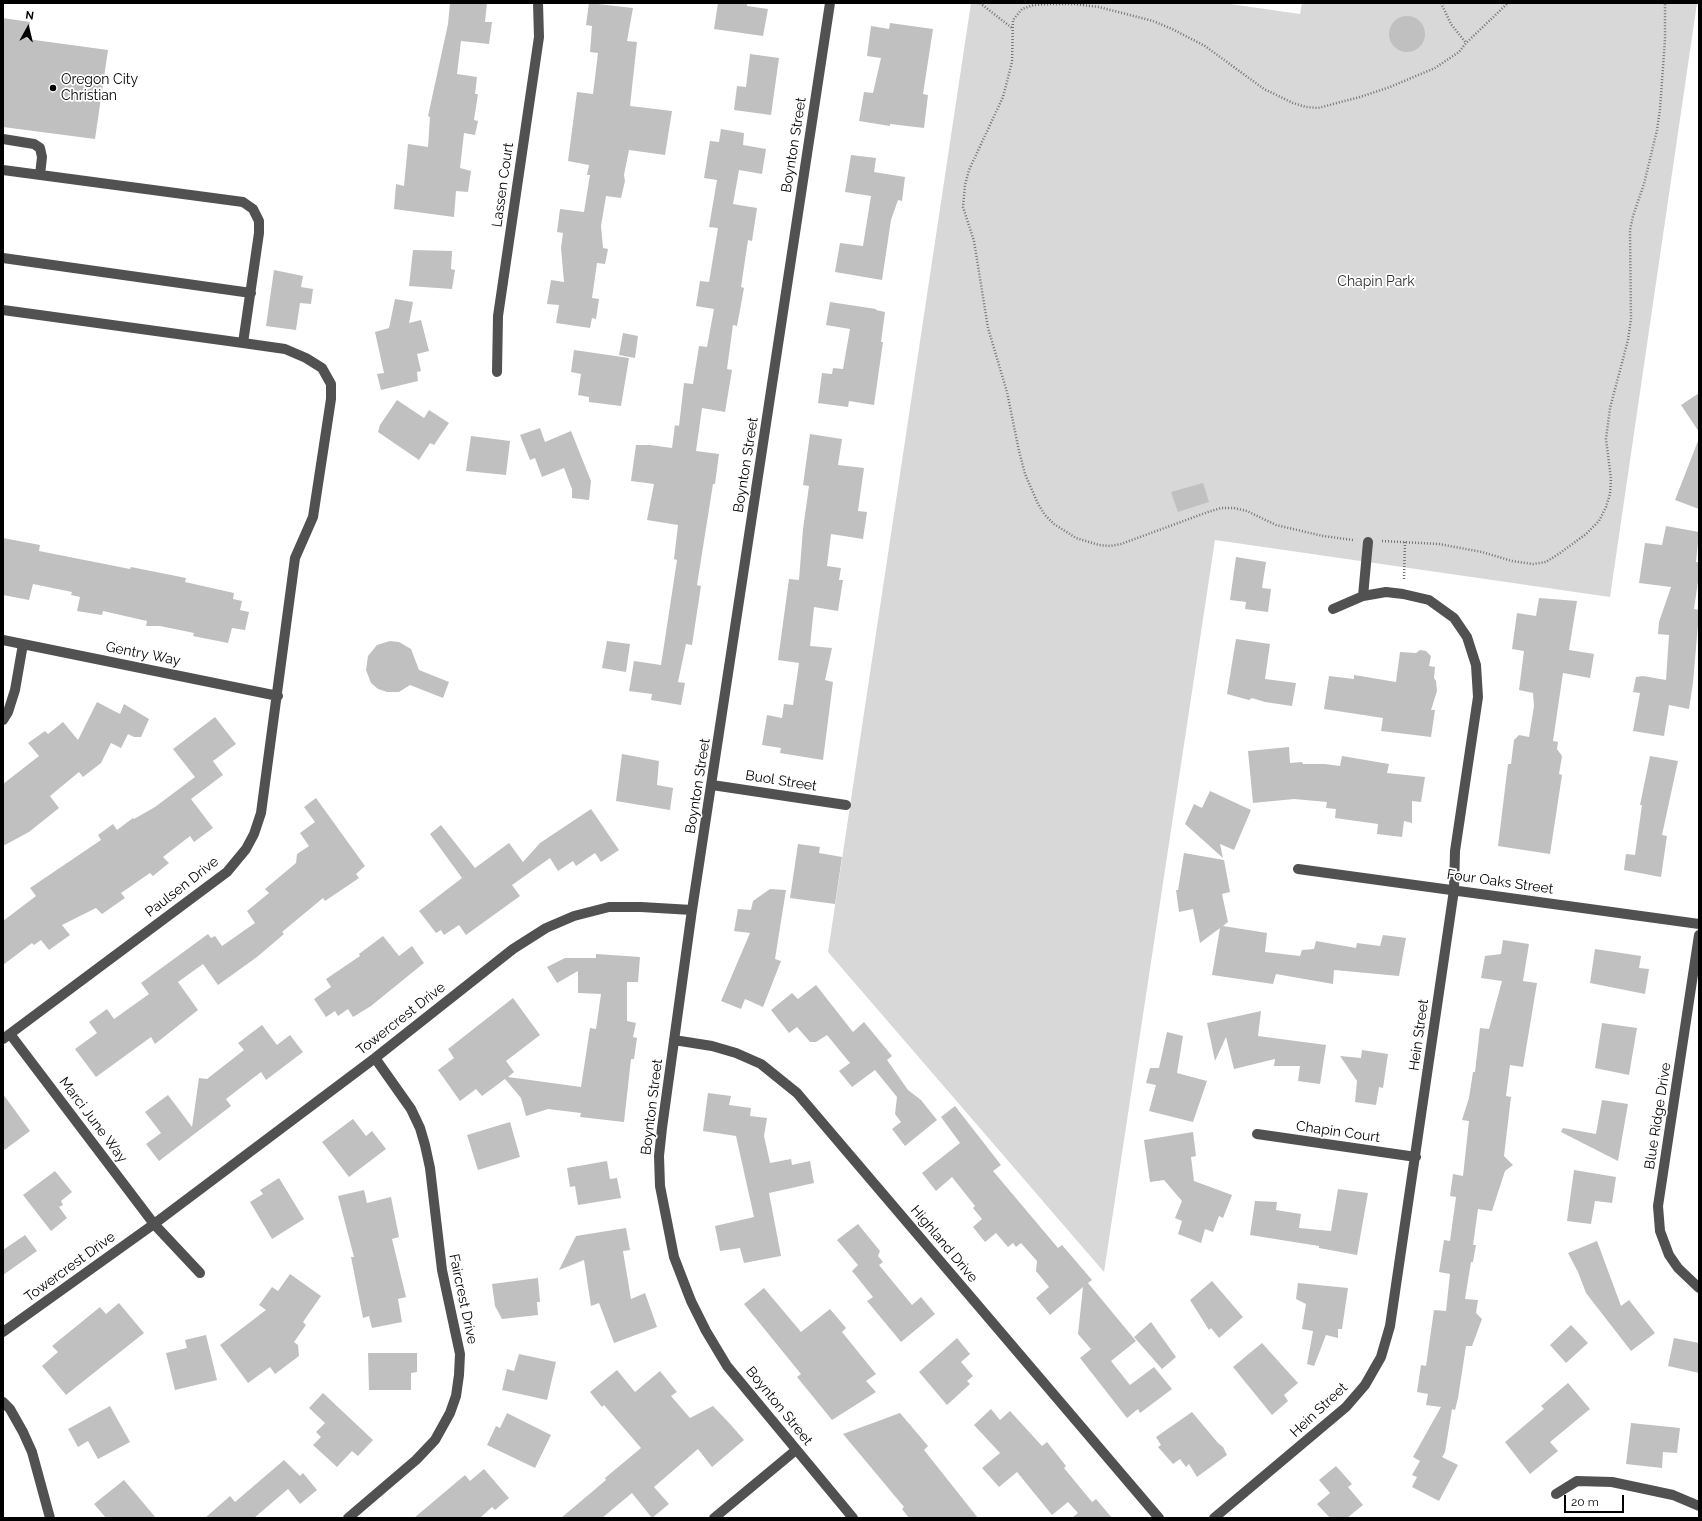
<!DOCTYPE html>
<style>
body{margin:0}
#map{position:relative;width:1702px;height:1521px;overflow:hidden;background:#fff;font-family:Raleway,sans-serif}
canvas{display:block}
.frame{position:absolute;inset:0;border:4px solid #000;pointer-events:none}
.north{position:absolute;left:8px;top:8px;width:40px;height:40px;-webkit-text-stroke:3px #fff;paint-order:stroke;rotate:8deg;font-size:11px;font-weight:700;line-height:16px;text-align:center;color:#000}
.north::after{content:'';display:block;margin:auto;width:14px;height:18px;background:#000;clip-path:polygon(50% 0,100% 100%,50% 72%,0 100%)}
.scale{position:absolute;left:1564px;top:1495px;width:60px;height:18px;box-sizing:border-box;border:2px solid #000;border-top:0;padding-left:5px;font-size:12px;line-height:14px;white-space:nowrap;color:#000;-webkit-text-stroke:3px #fff;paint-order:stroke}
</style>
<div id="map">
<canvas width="1702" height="1521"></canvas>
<div class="frame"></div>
<div class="north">N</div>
<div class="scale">20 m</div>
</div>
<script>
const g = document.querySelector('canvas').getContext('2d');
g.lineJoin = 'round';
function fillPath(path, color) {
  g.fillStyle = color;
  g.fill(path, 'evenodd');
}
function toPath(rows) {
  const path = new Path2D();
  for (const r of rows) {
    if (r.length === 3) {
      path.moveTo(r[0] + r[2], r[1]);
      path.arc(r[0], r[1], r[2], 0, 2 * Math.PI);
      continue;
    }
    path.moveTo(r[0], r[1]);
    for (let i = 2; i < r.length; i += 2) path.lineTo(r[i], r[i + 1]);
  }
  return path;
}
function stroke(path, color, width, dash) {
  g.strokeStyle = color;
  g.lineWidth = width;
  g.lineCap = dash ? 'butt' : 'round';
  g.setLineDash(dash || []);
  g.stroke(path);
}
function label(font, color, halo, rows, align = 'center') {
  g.font = font + ' Raleway,sans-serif';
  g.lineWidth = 3.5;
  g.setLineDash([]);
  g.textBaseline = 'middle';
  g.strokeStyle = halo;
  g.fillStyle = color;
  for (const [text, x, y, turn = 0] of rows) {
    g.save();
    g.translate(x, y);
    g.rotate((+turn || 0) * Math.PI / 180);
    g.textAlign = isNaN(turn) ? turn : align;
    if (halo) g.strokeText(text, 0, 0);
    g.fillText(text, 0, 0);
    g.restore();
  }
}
const green = toPath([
 [971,3,1223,3,1300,14,1302,3,1697,3,1610,597,1215,540,1104,1272,828,952]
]);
const building = toPath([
 [450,3,487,3,485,22,492,22,489,44,461,41,457,74,477,77,475,94,478,94,474,120,478,121,475,135,464,133,460,168,471,171,468,192,456,191,454,217,394,209,396,184,404,186,408,144,428,147,430,117,428,116,448,24],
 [589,3,633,8,627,41,637,42,630,106,672,111,665,155,629,150,624,175,625,181,621,198,606,196,601,226,603,248,608,249,605,264,597,263,592,298,599,299,596,319,592,318,590,328,556,323,559,305,547,304,551,280,564,282,561,248,563,233,557,232,560,209,584,212,590,175,587,175,589,165,568,161,577,92,593,94,598,53,590,52,592,26,586,25],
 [718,3,747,3,747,6,768,9,763,36,714,29],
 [1407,34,18],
 [3,18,30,22,27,39,108,50,95,139,3,127],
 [890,23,933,29,923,94,928,95,924,128,890,124,890,126,859,121,864,92,873,93,881,58,867,56,871,26,889,29],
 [750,54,779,58,771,115,734,110,737,86,746,87],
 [721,129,744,133,743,145,766,149,762,174,739,170,733,204,757,208,752,241,748,240,741,287,744,288,737,326,733,325,727,369,732,370,725,412,702,408,696,451,719,454,715,484,713,484,697,585,701,586,692,645,686,644,678,682,685,683,681,705,651,700,652,694,629,691,634,661,661,665,677,560,674,559,678,525,647,520,654,484,631,481,636,445,650,445,672,448,675,425,679,426,684,383,693,384,699,346,707,347,714,309,696,306,700,281,709,282,718,228,709,227,717,180,704,178,710,141,719,142],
 [851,155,876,158,874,172,905,177,902,201,898,200,891,220,882,280,835,272,840,243,863,246,871,196,845,192],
 [413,250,452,251,451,269,455,270,452,289,409,286],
 [274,270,303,276,301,287,313,289,311,304,300,303,296,330,266,326],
 [395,299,413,302,409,323,421,320,429,351,417,354,421,371,417,372,418,381,381,390,377,374,384,373,375,332,389,328],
 [830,302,876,309,876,310,885,312,881,342,883,342,874,405,849,401,848,407,818,403,822,373,832,374,833,368,843,369,850,329,826,325],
 [623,333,638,336,635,358,619,355],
 [574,350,629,358,621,406,589,402,589,397,578,395,581,374,571,372],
 [1699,393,1699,432,1681,405],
 [397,400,424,418,429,410,449,423,434,445,430,443,419,460,378,432,380,425],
 [540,428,545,442,571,431,591,481,589,500,572,498,572,489,564,468,542,477,535,458,530,460,520,435],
 [810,434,842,439,838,465,864,468,858,511,867,512,863,539,831,534,827,566,841,568,839,580,843,580,838,611,814,607,810,646,832,648,825,680,833,682,823,760,780,753,781,748,762,745,767,715,782,718,784,704,793,705,799,663,778,660,789,579,799,580,803,529,809,486,803,485],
 [471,436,510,441,506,475,466,471],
 [1698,441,1699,441,1699,509,1675,500],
 [1203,483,1209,502,1178,512,1171,492],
 [1666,526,1699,532,1696,562,1699,562,1699,575,1694,609,1699,610,1699,613,1693,683,1689,709,1669,705,1664,736,1633,731,1640,693,1633,692,1636,677,1643,676,1666,680,1669,635,1658,634,1659,622,1671,587,1639,583,1645,543,1662,545],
 [3,538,40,545,39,551,130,569,131,567,186,578,185,582,234,593,233,599,242,601,240,610,249,612,245,630,232,628,228,643,193,636,194,633,160,626,146,626,147,621,103,611,102,615,77,611,80,597,71,595,72,592,33,584,29,600,3,595],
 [1236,557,1266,562,1262,588,1271,589,1268,612,1245,609,1246,602,1230,600],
 [1539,598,1577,601,1569,650,1594,654,1590,678,1563,673,1553,741,1558,742,1557,749,1562,756,1559,774,1562,775,1550,854,1498,846,1508,764,1511,764,1514,740,1519,735,1529,737,1534,706,1533,693,1519,690,1524,651,1512,649,1517,613,1536,616],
 [1236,639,1270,644,1265,679,1296,683,1292,706,1265,702,1252,698,1249,700,1227,694],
 [390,641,399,642,411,649,419,670,449,682,443,698,410,685,399,692,387,692,378,689,371,683,366,670,368,656,377,645],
 [607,641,630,644,626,672,602,668],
 [1420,650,1426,651,1431,656,1429,666,1435,667,1434,678,1436,681,1437,691,1431,710,1435,710,1431,737,1381,731,1383,718,1324,709,1329,676,1354,679,1354,675,1396,682,1400,652,1416,653],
 [97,702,120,714,124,704,149,719,141,737,134,737,128,734,121,748,111,743,101,763,83,777,79,772,50,796,59,808,29,832,3,846,3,784,39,756,28,743,45,731,48,734,63,722,78,740],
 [215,717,236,744,213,761,223,775,191,799,213,828,194,842,190,836,163,857,169,863,153,876,150,873,121,893,125,898,102,914,96,908,62,925,70,935,49,950,41,940,34,945,32,943,3,965,3,921,36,896,30,888,101,840,98,835,113,824,117,830,133,818,134,819,155,807,195,777,173,749],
 [1289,747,1290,763,1302,762,1303,764,1325,764,1340,766,1342,756,1389,764,1387,773,1425,777,1421,802,1412,801,1412,823,1404,821,1402,837,1377,834,1378,824,1335,818,1336,809,1326,808,1327,802,1294,799,1253,803,1248,751],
 [622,754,659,761,657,785,673,788,670,810,616,801],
 [1650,756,1678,761,1662,835,1667,836,1661,877,1624,870,1626,854,1635,855,1642,805,1640,805],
 [1210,791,1251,810,1234,850,1220,844,1223,858,1185,824,1194,804,1202,808],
 [316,798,365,866,356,874,359,878,325,901,323,898,282,932,284,934,257,957,218,985,203,964,178,982,198,1010,155,1044,151,1037,96,1077,75,1049,97,1033,89,1022,107,1009,114,1019,149,994,141,983,208,934,211,938,215,936,222,946,255,923,247,911,269,893,265,889,296,863,297,854,309,846,300,833,315,822,304,807],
 [591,809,619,850,601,862,595,853,576,866,573,861,558,871,550,858,512,885,520,896,466,935,459,925,444,935,441,930,436,933,419,911,462,878,430,834,441,825,475,868,509,843,523,862,540,843],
 [798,844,820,847,819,853,842,857,835,904,790,898],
 [1184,853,1224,860,1230,892,1222,894,1228,922,1223,926,1267,933,1265,952,1300,956,1302,950,1314,949,1316,941,1356,948,1357,943,1380,946,1383,935,1406,938,1399,976,1334,970,1333,984,1276,974,1273,984,1212,975,1220,928,1200,943,1193,909,1179,912,1176,890,1178,890],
 [770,889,786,890,775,959,781,961,763,1007,745,999,741,1009,721,1001,750,933,734,931,738,909,751,910,753,901],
 [383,936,399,956,412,946,424,963,371,1006,353,1017,348,1009,338,1016,335,1011,326,1017,314,999,331,987,326,979,360,956,359,954],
 [1503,940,1529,944,1523,981,1537,983,1523,1067,1510,1065,1506,1096,1511,1097,1504,1156,1513,1165,1505,1171,1492,1211,1478,1209,1473,1245,1476,1245,1473,1262,1471,1262,1465,1299,1478,1300,1476,1313,1482,1319,1472,1346,1466,1346,1458,1398,1455,1410,1452,1409,1445,1452,1442,1457,1458,1465,1439,1501,1412,1487,1417,1477,1412,1475,1420,1461,1413,1457,1441,1407,1426,1405,1428,1394,1417,1392,1421,1365,1426,1366,1434,1310,1446,1311,1450,1274,1439,1272,1444,1240,1450,1241,1456,1197,1450,1196,1453,1174,1463,1176,1469,1121,1462,1120,1469,1098,1473,1072,1475,1072,1480,1028,1489,1029,1502,981,1481,978,1485,956,1501,954],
 [1595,949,1641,956,1639,968,1649,969,1645,994,1590,983],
 [596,954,640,957,638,982,627,982,627,1021,636,1023,633,1037,637,1038,634,1059,631,1059,624,1122,580,1117,581,1113,548,1109,526,1116,521,1098,505,1079,482,1096,476,1089,460,1101,438,1070,454,1058,448,1049,513,998,540,1035,506,1061,514,1072,508,1077,581,1087,590,1028,596,1029,601,994,578,993,578,971,557,983,547,967,565,958,596,958],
 [816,985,853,1032,864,1022,892,1056,887,1060,908,1090,921,1100,937,1120,905,1146,892,1129,901,1122,895,1114,897,1097,875,1070,852,1087,839,1071,850,1063,827,1035,816,1042,810,1042,797,1027,789,1033,771,1010,792,993,798,999],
 [1261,1011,1258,1036,1326,1045,1320,1084,1298,1081,1300,1066,1274,1066,1275,1059,1234,1069,1226,1037,1215,1061,1207,1023],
 [1602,1023,1637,1028,1629,1075,1595,1068],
 [262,1025,277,1045,290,1035,303,1052,266,1080,261,1072,226,1099,231,1106,159,1161,146,1144,161,1133,145,1112,168,1095,192,1127,199,1078,207,1079,244,1050,238,1043],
 [1167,1032,1183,1036,1177,1073,1207,1081,1193,1122,1149,1111,1156,1085,1146,1083,1150,1068,1159,1068],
 [1362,1050,1388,1054,1383,1088,1379,1087,1376,1105,1355,1102,1357,1081,1340,1056,1361,1058],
 [708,1093,731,1096,729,1105,751,1108,750,1116,767,1118,764,1136,770,1163,791,1159,792,1165,810,1161,814,1183,769,1193,781,1256,744,1263,740,1248,720,1251,715,1226,754,1217,736,1136,703,1131],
 [3,1094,30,1131,3,1151],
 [1602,1100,1628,1104,1618,1161,1561,1132,1563,1128,1596,1134],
 [955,1106,1001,1165,993,1171,1058,1248,1062,1245,1092,1280,1088,1283,1136,1341,1111,1361,1130,1385,1154,1367,1172,1389,1140,1413,1138,1409,1127,1418,1080,1358,1091,1349,1078,1334,1083,1287,1050,1315,1036,1298,1049,1287,1036,1271,1037,1261,1021,1243,1016,1247,1013,1243,1008,1247,996,1233,985,1242,973,1227,982,1219,973,1208,975,1206,952,1177,936,1191,922,1173,960,1143,941,1117],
 [353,1119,366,1136,372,1131,386,1149,349,1177,322,1142],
 [510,1122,520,1157,478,1170,467,1135],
 [1193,1132,1196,1156,1191,1157,1194,1181,1232,1195,1223,1218,1219,1216,1213,1232,1205,1229,1201,1243,1178,1234,1182,1221,1175,1218,1182,1201,1164,1180,1150,1182,1144,1140],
 [607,1161,610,1179,617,1178,621,1198,578,1205,575,1186,570,1187,567,1168],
 [1574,1170,1616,1177,1612,1203,1595,1201,1591,1224,1567,1221],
 [55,1171,72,1192,61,1201,63,1205,59,1207,67,1218,51,1231,23,1195],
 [279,1178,304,1219,272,1239,250,1202,263,1194,260,1190],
 [1338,1189,1368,1193,1357,1255,1319,1248,1319,1246,1250,1235,1255,1201,1277,1202,1276,1210,1301,1214,1299,1228,1331,1231],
 [364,1190,367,1203,391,1197,399,1237,392,1239,406,1297,398,1299,402,1322,372,1328,369,1316,363,1318,351,1257,354,1257,338,1196],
 [858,1224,880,1251,878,1256,883,1262,879,1265,912,1305,921,1297,935,1314,901,1342,867,1301,873,1297,852,1271,858,1265,837,1240],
 [626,1228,630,1250,623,1251,631,1299,645,1293,657,1327,614,1343,599,1303,591,1306,584,1260,559,1270,576,1236],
 [25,1235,37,1251,3,1275,3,1250],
 [1597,1241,1621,1306,1629,1300,1655,1333,1631,1351,1586,1293,1578,1272,1568,1253],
 [290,1274,321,1296,303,1322,306,1325,294,1342,298,1345,299,1356,275,1374,270,1367,248,1383,220,1345,266,1310,259,1305,272,1287,278,1291],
 [538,1278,540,1302,537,1302,538,1315,502,1319,495,1306,492,1284],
 [1212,1281,1243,1317,1219,1338,1211,1328,1209,1330,1190,1300],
 [1298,1283,1348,1288,1342,1329,1338,1329,1338,1338,1326,1335,1314,1366,1307,1364,1313,1331,1302,1329,1306,1304,1296,1299],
 [764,1288,801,1332,830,1309,846,1328,842,1332,876,1374,866,1381,876,1392,832,1420,797,1377,801,1374,744,1304],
 [119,1303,144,1333,66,1395,42,1366,58,1352,52,1346,100,1307,106,1314],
 [1151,1322,1176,1357,1162,1369,1134,1337],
 [1571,1325,1588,1343,1566,1363,1550,1345],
 [206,1335,217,1380,175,1390,166,1353,187,1348,185,1340],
 [957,1338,970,1354,961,1362,973,1376,967,1381,970,1384,947,1405,919,1372],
 [1674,1338,1699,1343,1699,1373,1668,1366],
 [1262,1343,1298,1383,1284,1395,1288,1401,1272,1415,1233,1367],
 [368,1353,417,1353,417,1372,411,1373,411,1390,369,1390],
 [519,1354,556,1362,547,1400,502,1390,507,1369,514,1371],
 [617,1370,635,1392,660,1371,677,1392,671,1396,690,1418,713,1406,731,1425,744,1440,712,1467,698,1449,654,1487,669,1504,652,1518,632,1493,602,1518,561,1518,606,1480,605,1478,641,1448,604,1405,602,1407,590,1392],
 [1568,1383,1590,1409,1550,1442,1558,1451,1530,1474,1505,1442,1544,1409,1541,1406],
 [323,1393,373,1440,358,1456,352,1451,337,1467,313,1445,321,1437,316,1432,325,1423,309,1408],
 [110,1406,130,1442,98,1459,88,1441,78,1447,68,1429],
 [991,1409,1000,1420,1010,1411,1042,1446,1047,1442,1066,1466,1064,1468,1092,1502,1096,1499,1112,1518,1072,1518,1078,1513,1068,1502,1052,1515,1017,1472,999,1487,982,1468,1000,1453,974,1425],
 [1192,1412,1218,1443,1223,1447,1227,1455,1197,1477,1189,1464,1186,1467,1180,1459,1173,1464,1158,1447,1161,1445,1156,1437],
 [507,1413,551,1435,535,1468,487,1445,496,1426,500,1428],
 [900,1413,928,1446,924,1450,978,1518,909,1518,902,1509,904,1507,843,1434],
 [1631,1423,1680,1428,1677,1453,1663,1452,1662,1468,1626,1464],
 [284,1460,300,1476,303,1473,317,1490,300,1504,288,1489,254,1518,205,1518,230,1496,235,1502],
 [1336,1466,1352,1484,1348,1487,1363,1505,1347,1518,1330,1518,1317,1504,1330,1493,1319,1480],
 [484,1469,509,1498,495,1510,492,1507,480,1518,414,1518,465,1475,470,1481],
 [124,1480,156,1518,106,1518,94,1504]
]);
const path = toPath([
 [980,3,1012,28],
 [1441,3,1451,24,1466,43],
 [1353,540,1323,536,1276,525,1247,511,1234,508,1221,508,1208,512,1121,544,1110,546,1099,545,1076,538,1054,524,1045,515,1038,504,1025,474,1019,451,1007,392,988,328,974,241,963,207,965,185,969,170,1003,97,1012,62,1013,20,1022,9,1034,5,1051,4,1074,4,1099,7,1153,21,1172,29,1205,46,1264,89,1293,103,1306,107,1318,108,1360,97,1390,87,1435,68,1459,52,1466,43,1508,3],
 [1382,541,1439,544,1482,552,1512,561,1533,564,1546,562,1560,553,1586,534,1599,521,1606,507,1610,494,1611,479,1606,439,1610,408,1628,340,1631,319,1630,230,1633,216,1644,184,1657,130,1660,109,1665,39,1665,3],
 [1404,579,1405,542]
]);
const minor = toPath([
 [830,3,692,910,662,1128,659,1156,660,1186,674,1257,691,1301,706,1331,727,1366,853,1518],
 [3,139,34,144,40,148,42,157,40,175],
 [3,170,243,202,253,209,259,221,259,233,243,343,3,310],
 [3,258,251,293],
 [497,372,498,316,539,37,538,3],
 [1363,596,1368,542],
 [3,640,278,696],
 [3,720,8,712,15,690,23,644],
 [712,785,846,805],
 [1298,869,1699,924],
 [1699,935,1658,1206,1660,1231,1669,1255,1678,1268,1699,1288],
 [10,1034,154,1224,200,1273],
 [3,1039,227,872,246,849,254,834,261,813,295,558,313,517,331,399,331,384,322,368,306,358,285,349,243,343],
 [674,1040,712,1046,736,1053,761,1064,797,1093,1159,1518],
 [1257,1134,1416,1157],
 [3,1332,154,1224,375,1058,513,949,546,928,574,916,609,907,641,907,692,910],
 [3,1402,10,1409,23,1432,32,1452,50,1518],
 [1556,1494,1577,1481,1612,1482,1673,1495,1699,1506],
 [348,1518,416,1460,435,1440,450,1413,456,1396,459,1375,460,1354,442,1270,430,1168,425,1145,420,1128,411,1109,375,1058],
 [714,1518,796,1450],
 [1214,1518,1346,1407,1365,1385,1381,1357,1390,1326,1454,890,1455,851,1478,697,1476,665,1467,637,1454,618,1429,600,1403,594,1386,592,1363,596,1333,609]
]);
const markers = [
 [53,88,4,"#000"]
];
const poiNames = [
 ["Oregon City",61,80],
 ["Christian",61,96]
];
const streetNames = [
 ["Boynton Street",794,145,-81],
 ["Lassen Court",503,185,-82],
 ["Boynton Street",746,465,-81],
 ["Gentry Way",143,654,11],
 ["Buol Street",781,781,9],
 ["Boynton Street",698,786,-81],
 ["Four Oaks Street",1500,882,8],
 ["Paulsen Drive",182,887,-38],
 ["Towercrest Drive",401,1019,-38],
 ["Hein Street",1419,1035,-82],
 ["Boynton Street",652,1107,-83],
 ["Blue Ridge Drive",1658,1116,-81],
 ["Marci June Way",93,1120,53],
 ["Chapin Court",1338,1132,8],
 ["Highland Drive",944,1244,50],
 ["Towercrest Drive",70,1267,-36],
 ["Faircrest Drive",463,1299,78],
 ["Boynton Street",779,1406,51],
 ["Hein Street",1319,1410,-43]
];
const parkNames = [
 ["Chapin Park",1376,282]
];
fillPath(green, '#d8d8d8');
fillPath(building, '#c0c0c0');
stroke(path, '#737373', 2.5, [1, 2]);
stroke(minor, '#515151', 10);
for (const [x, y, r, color] of markers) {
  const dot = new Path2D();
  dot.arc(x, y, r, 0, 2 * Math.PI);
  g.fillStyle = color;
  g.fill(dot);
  stroke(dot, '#fff', 1.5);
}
label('14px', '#000', '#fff', poiNames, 'left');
label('14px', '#000', '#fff', streetNames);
label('14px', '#2f2f2f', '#fff', parkNames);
</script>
